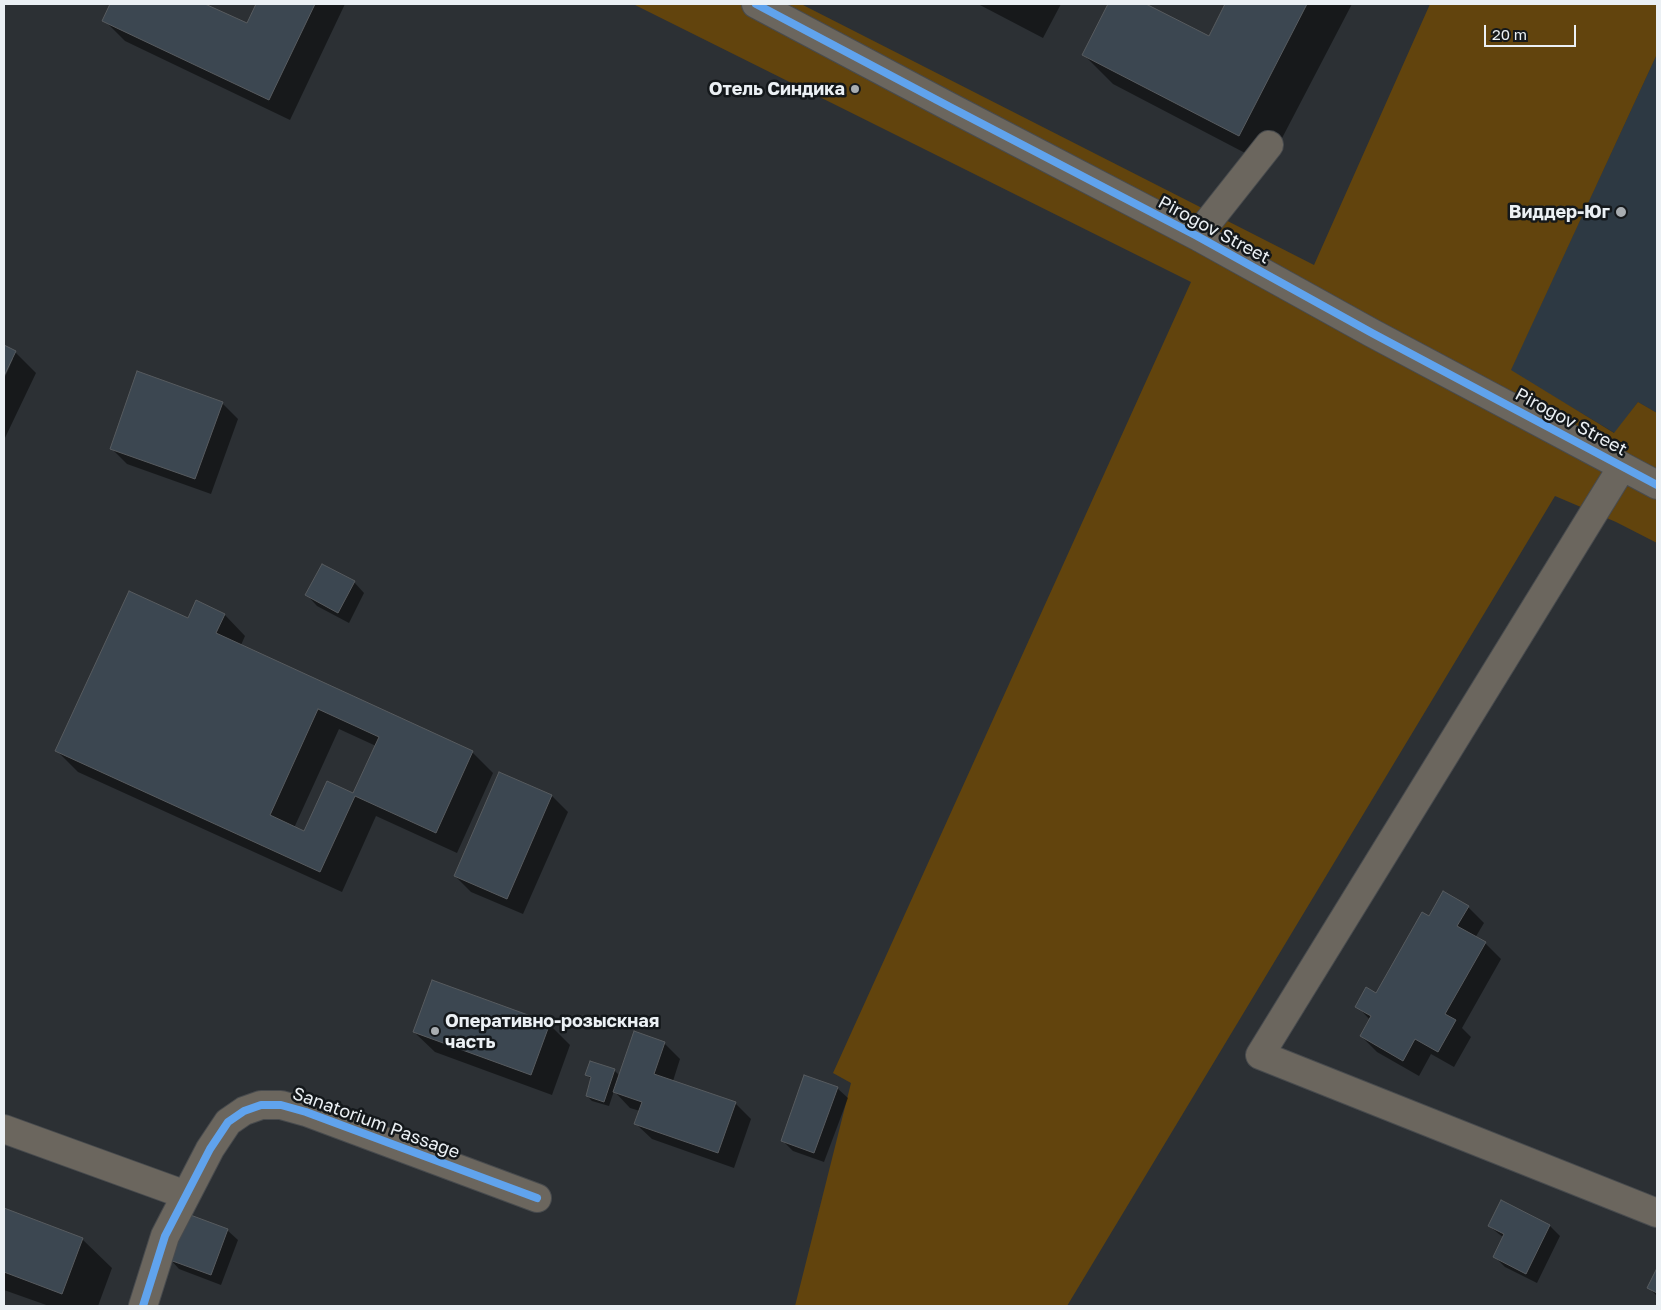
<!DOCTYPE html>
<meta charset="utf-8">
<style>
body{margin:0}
#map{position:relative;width:1661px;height:1310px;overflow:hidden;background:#2c3034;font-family:"Golos Text",sans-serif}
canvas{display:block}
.frame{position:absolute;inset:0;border:5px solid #ebf0f4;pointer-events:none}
.scale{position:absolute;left:1484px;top:25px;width:92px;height:22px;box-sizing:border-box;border:2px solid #ebf0f4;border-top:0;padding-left:6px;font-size:15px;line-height:18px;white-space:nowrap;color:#ebf0f4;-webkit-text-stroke:4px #14181b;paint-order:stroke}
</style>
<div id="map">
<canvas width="1661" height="1310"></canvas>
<div class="frame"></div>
<div class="scale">20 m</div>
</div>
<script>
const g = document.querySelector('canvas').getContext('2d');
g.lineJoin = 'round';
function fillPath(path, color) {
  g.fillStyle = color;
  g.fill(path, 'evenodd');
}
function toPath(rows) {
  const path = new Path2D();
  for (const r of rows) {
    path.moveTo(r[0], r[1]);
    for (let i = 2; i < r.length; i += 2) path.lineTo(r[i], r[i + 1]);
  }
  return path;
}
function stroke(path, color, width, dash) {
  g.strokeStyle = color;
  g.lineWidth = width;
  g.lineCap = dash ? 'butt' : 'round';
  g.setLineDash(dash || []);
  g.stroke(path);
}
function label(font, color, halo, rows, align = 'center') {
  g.font = font + ' "Golos Text",sans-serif';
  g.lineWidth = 5;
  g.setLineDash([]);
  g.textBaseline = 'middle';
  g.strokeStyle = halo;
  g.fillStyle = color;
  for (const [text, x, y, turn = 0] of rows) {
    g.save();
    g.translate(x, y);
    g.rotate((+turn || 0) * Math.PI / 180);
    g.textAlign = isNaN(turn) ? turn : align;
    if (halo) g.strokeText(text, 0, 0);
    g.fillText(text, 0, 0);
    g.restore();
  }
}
const built = toPath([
 [1657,54,1657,413,1638,402,1615,433,1510,371]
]);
const green = toPath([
 [633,4,801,4,1314,265,1430,4,1657,4,1657,54,1511,370,1614,433,1638,402,1657,413,1657,543,1616,522,1555,496,1067,1306,795,1306,851,1083,833,1073,1191,282]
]);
const shadow = toPath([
 [112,4,202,4,248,25,257,4,345,4,290,120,125,41,104,20],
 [978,4,1061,4,1043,38],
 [1110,4,1143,4,1209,38,1227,4,1352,4,1268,165,1113,84,1083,54],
 [4,347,15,352,36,373,4,440,4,379,13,359,10,359,4,373],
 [222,403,238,419,211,494,127,464,111,448],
 [354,582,364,593,349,623,317,606,307,595],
 [225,615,245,636,241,645,472,752,493,773,457,853,376,816,342,892,78,772,57,751,189,619],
 [339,729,376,746,354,795,305,833,294,828],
 [500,773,552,796,568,812,523,914,471,892,455,876],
 [1468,907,1484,923,1475,938,1485,943,1501,959,1462,1028,1471,1037,1454,1067,1431,1054,1419,1076,1377,1052,1361,1036,1370,1020,1357,1006,1377,995,1430,918],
 [549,1024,570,1045,552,1095,435,1052,414,1032],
 [664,1043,680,1059,673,1081,735,1103,751,1119,734,1168,652,1139,636,1124,640,1111,630,1108,614,1091,609,1106,592,1101,587,1096,592,1080,587,1075,614,1070,620,1076],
 [837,1088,848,1098,824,1162,793,1151,782,1140],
 [4,1210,82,1239,112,1268,98,1306,49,1306,4,1290],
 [1489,1226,1550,1226,1560,1236,1537,1283,1505,1267,1495,1257,1504,1238],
 [227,1230,238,1240,221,1285,179,1269,169,1258],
 [1657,1270,1657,1296,1649,1288]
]);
const building = toPath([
 [110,4,205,4,247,23,256,4,315,4,269,100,102,21,110,4],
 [1108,4,1146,4,1209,36,1225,4,1307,4,1239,136,1082,55,1108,4],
 [4,345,16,351,4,376,4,345],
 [137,371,223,402,195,479,110,449,137,371],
 [322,564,355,581,338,613,305,595,322,564],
 [129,591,188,618,196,600,225,614,216,633,473,751,436,833,355,796,320,872,55,751,129,591],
 [318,709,379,737,353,793,327,781,304,831,270,815,318,709],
 [499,772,552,795,507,899,454,876,499,772],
 [1443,891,1469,906,1457,926,1486,942,1445,1014,1456,1020,1438,1052,1415,1039,1403,1061,1360,1036,1371,1016,1355,1007,1366,987,1376,993,1422,912,1429,916,1443,891],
 [432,980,550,1023,531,1075,413,1032,432,980],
 [634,1031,665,1042,654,1074,736,1102,718,1153,634,1124,642,1102,613,1092,634,1031],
 [590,1061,615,1069,604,1102,586,1096,591,1077,585,1075,590,1061],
 [804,1075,838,1087,814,1153,781,1141,804,1075],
 [1501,1200,1550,1225,1526,1274,1493,1257,1504,1234,1488,1226,1501,1200],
 [4,1208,83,1238,62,1294,4,1272,4,1208],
 [185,1213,228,1229,211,1275,167,1259,185,1213],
 [1657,1268,1657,1293,1647,1288,1657,1268]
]);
const minor = toPath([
 [756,4,950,107,1197,236,1372,333,1657,485],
 [1197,236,1269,145],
 [1622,467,1260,1055,1657,1213],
 [4,1129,186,1195],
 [143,1306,165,1236,210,1149,228,1122,244,1111,261,1105,281,1105,306,1112,537,1198]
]);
const cycleway = toPath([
 [756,4,950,107,1197,236,1372,333,1657,485],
 [143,1306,165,1236,210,1149,228,1122,244,1111,261,1105,281,1105,306,1112,537,1198]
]);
const markers = [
 [855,89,5,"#a8adb1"],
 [1621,212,6,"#a8adb1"],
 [435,1031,5,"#a8adb1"]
];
const poiNames = [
 ["Отель Синдика",845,89],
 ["Виддер-Юг",1610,212],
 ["Оперативно-розыскная",445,1021,"left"],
 ["часть",445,1042,"left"]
];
const streetNames = [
 ["Pirogov Street",1214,230,28],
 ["Pirogov Street",1571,422,28],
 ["Sanatorium Passage",376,1123,20]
];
fillPath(built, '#2d3943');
fillPath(green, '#62440d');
fillPath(shadow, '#0007');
fillPath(building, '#3c4751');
stroke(building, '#575b5f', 1);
stroke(minor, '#484b4e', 30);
stroke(minor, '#6b665e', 28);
stroke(cycleway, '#60a3ed', 8);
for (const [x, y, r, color] of markers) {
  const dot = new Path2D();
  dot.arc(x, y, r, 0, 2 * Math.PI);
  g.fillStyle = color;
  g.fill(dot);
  stroke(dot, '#14181b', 2);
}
label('bold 18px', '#ebf0f4', '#14181b', poiNames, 'right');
label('18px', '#ebf0f4', '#14181b', streetNames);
</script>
